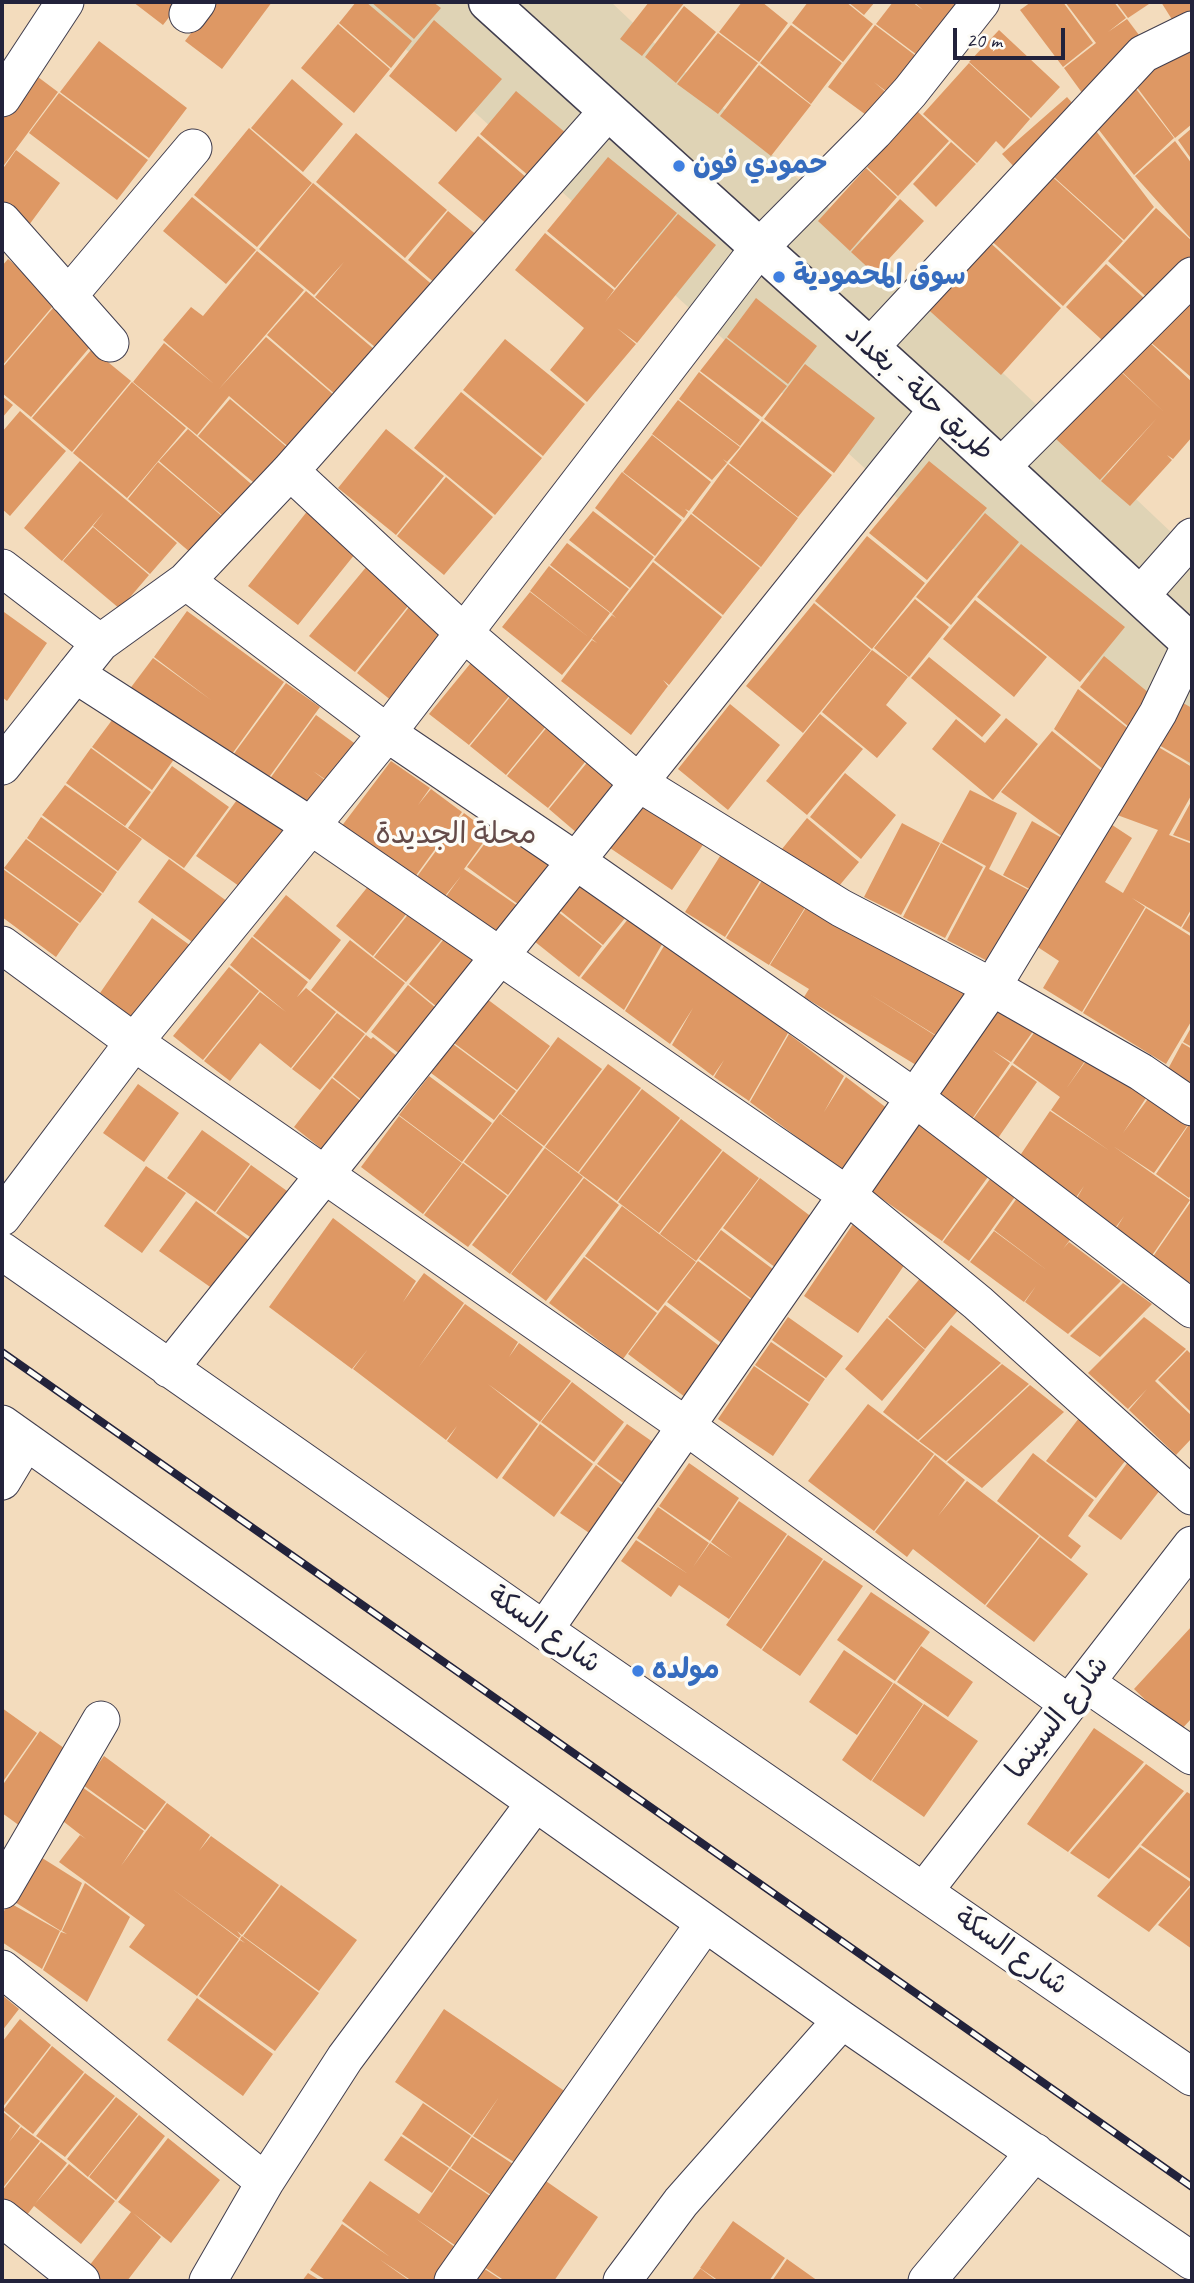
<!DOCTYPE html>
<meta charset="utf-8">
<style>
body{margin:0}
#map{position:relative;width:1194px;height:2283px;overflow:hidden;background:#f3dcbd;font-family:Caveat,sans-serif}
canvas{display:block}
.frame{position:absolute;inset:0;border:4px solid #22223b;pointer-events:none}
.scale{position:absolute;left:953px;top:28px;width:112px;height:32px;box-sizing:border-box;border:4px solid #22223b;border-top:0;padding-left:9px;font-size:21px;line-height:24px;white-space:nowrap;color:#22223b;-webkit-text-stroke:5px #fdfcf7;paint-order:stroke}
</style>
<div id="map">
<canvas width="1194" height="2283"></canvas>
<div class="frame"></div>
<div class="scale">20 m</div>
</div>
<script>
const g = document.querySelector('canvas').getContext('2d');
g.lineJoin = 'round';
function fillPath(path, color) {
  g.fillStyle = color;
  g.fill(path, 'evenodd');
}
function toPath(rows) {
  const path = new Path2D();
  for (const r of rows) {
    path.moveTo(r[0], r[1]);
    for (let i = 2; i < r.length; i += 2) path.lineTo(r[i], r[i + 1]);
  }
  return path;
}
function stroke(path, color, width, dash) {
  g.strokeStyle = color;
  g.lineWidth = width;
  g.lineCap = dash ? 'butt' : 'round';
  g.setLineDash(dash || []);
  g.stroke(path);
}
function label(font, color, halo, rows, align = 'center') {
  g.font = font + ' Caveat,"Playpen Sans Arabic",sans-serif';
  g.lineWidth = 7;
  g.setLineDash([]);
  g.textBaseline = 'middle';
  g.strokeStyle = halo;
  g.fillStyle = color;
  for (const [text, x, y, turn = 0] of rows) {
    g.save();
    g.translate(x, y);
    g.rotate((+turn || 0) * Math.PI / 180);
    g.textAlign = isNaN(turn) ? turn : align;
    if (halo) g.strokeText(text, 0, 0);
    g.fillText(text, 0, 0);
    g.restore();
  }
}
const built = toPath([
 [354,2,611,2,1192,552,1192,767]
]);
const building = toPath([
 [133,2,181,2,163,25],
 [215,2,272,2,222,69,185,41],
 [356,2,366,2,412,41,391,68,339,23],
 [371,2,433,2,441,8,414,39],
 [649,2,685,2,642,56,620,39],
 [742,2,762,2,788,23,759,62,719,32],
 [808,2,846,2,873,24,843,62,792,23],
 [848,2,875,2,864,15],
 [893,2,912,2,923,10,914,2,974,2,925,61,876,24],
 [1031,2,1063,2,1093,43,1063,67,1020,10],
 [1065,2,1114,2,1126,18,1108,32,1127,19,1145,43,1088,101,1064,68,1096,43],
 [1116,2,1152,2,1128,18],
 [1161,2,1192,2,1192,20,1178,29],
 [684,6,716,32,676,83,645,57],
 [434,20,502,79,456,132,389,76],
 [338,24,390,69,354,113,301,68],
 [791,25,842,63,811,104,760,63],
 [875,25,924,62,896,99,874,82,895,100,877,123,828,87],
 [999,30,1060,87,1031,118,969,62],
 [718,33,758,63,718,114,677,84],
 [99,41,187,108,149,158,60,92],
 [1187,41,1192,48,1192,124,1175,138,1136,86],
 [969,63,1030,119,1004,149,996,141,977,163,923,114],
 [759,65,811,105,771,156,720,116],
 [30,71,58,92,2,168,2,109],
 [292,79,343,124,303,172,251,128],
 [1133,85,1174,138,1134,175,1092,121],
 [516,91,573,139,536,182,480,134],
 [59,93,148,160,117,200,29,133],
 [1067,97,1083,115,1019,172,1002,154],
 [917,111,949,141,898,196,867,167],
 [1090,123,1154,207,1124,240,1045,169],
 [249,128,312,183,257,247,194,195],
 [1192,128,1192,160,1178,140],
 [356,133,447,210,405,258,316,182],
 [478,136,534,184,495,231,438,183],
 [1175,141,1192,164,1192,240,1135,176],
 [951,142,976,164,936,207,913,184],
 [16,150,60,183,29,225,2,205,2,170],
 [608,157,677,213,615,288,547,231],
 [866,168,897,197,850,251,818,221],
 [1045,170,1123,241,1063,306,985,235],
 [313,183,442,293,387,357,315,297,344,262,314,295,259,249],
 [192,197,256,250,226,284,163,231],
 [900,199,924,221,875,274,851,252],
 [1156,208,1192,241,1192,263,1154,304,1108,261],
 [448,211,485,242,444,291,408,260],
 [678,214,716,245,637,343,617,328,636,344,587,402,550,370,584,328,515,270,545,233,614,290,605,302],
 [984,237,1061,308,1001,375,922,304],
 [257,251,304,290,219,389,266,337,335,396,292,450,229,396,197,435,133,382,164,343,214,384,163,340,191,307,203,316],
 [8,259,58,300,2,366,2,266],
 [1106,264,1153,306,1113,350,1066,307],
 [306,291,375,350,336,395,267,335],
 [1192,291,1192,378,1147,339],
 [756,298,817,346,788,384,727,337],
 [59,301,100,335,31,417,2,393,2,368],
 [726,338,787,386,762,417,700,371],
 [505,339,585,404,543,456,463,390],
 [1147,340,1192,382,1192,437,1173,459,1167,455,1172,460,1130,506,1101,481,1157,418,1100,480,1056,439,1119,370,1164,412,1120,370],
 [92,349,131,381,72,452,32,418],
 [805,364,875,418,834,473,764,419],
 [699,372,760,420,740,446,679,399],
 [132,382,186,428,127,498,73,453],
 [461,392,542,458,495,515,414,448],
 [2,396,13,405,2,418],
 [230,399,289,449,259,487,198,436],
 [678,400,740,447,727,462,723,459,727,463,712,480,652,434],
 [20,411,66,451,10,516,2,509,2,432],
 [762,421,832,475,798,517,729,463],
 [188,429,257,489,230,522,159,461],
 [386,429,444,476,396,535,338,488],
 [652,435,711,482,689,511,685,509,688,512,684,518,623,472],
 [80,461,177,543,150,574,93,526,104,512,62,561,24,528],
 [929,461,987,508,927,580,869,533],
 [158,462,230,523,198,559,128,499],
 [728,464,798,518,761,567,692,513],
 [622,472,682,520,655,556,595,508],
 [446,477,493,517,444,575,397,536],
 [309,509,359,549,298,625,248,586],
 [593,511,654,557,630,588,569,540],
 [985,513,1019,542,951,625,916,597],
 [691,514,760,568,723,615,654,560],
 [93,527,149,575,120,609,63,561],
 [867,536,925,583,872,649,815,601],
 [567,543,629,589,611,613,550,565],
 [1021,544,1125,627,1080,682,977,597],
 [372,560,416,596,355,672,309,636],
 [653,562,722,617,669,685,663,680,668,686,631,735,561,681,592,640,597,643,592,639,612,615,616,618,612,614],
 [549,566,610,613,591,639,530,591],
 [530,592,591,639,562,675,502,627],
 [417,597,462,633,402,709,357,673],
 [915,599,949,627,909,677,874,648],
 [975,600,1047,657,1014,697,943,639],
 [814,603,871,650,803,733,746,686],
 [187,611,284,682,232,754,192,726,187,733,129,690,153,658,211,700,154,657],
 [4,612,47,643,7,701,2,697,2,615],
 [872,650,908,677,886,705,907,723,877,758,822,712],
 [479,653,519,684,469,745,429,714],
 [1104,656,1160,702,1135,732,1080,687],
 [929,657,1001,715,982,737,911,678],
 [286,683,320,707,267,780,233,755],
 [520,685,556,714,506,775,470,746],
 [1078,689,1135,734,1109,774,1054,729],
 [1174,698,1192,708,1192,764,1150,740],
 [730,704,780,745,728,810,678,769],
 [121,708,180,751,152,790,92,747],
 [820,714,863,749,807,815,766,781],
 [316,715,361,748,335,786,313,771,334,787,314,814,269,780],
 [557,715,597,747,548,808,507,776],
 [1006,718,1038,744,993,800,932,749,956,719,985,743],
 [1052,731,1108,776,1067,840,1001,792],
 [1150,742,1192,767,1192,794,1169,835,1192,844,1192,908,1181,927,1132,898,1145,907,1082,1012,1043,988,1059,961,1030,942,1103,819,1132,838,1105,882,1123,893,1158,830,1109,812],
 [91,748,151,792,125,826,66,783],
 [599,748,634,778,584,839,549,809],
 [391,761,430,788,418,805,431,789,462,812,412,881,341,827],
 [172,766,229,807,184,868,128,828],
 [845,773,896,815,861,859,810,817],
 [65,785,142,839,118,871,42,815],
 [970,790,1017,813,989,869,1036,894,999,967,947,940,986,866,942,842],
 [648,791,711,833,672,890,610,848],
 [242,793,294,830,249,893,196,856],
 [1192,800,1192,842,1173,835],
 [464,813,490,833,464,869,525,911,499,945,442,902,461,876,441,901,413,882],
 [41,817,117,872,103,893,27,838],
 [807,818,859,862,834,892,782,849],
 [1032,821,1067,841,1037,893,1003,875],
 [902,823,940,843,901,915,864,897],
 [498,826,556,867,526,910,467,867],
 [26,839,102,894,80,923,4,868],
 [941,843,983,867,945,938,903,917],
 [727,845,767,869,725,937,685,912],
 [169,859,235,907,203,950,138,902],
 [3,869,79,924,56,957,2,917],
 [768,871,811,898,769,965,726,938],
 [584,876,630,912,603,945,558,909],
 [374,879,411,908,373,956,336,926],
 [286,895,341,940,310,980,253,936],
 [812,898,977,989,945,1041,868,993,939,1038,921,1068,804,997,809,989,770,965],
 [418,902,452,927,406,982,374,957],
 [1146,908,1192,937,1192,1020,1166,1064,1083,1013],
 [557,911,602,946,579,977,534,941],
 [1192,911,1192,934,1182,928],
 [632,914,665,939,624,1010,581,978],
 [152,918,198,951,141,1024,100,993],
 [453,927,488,955,442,1011,409,984],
 [252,937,308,982,297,997,306,988,336,1012,291,1068,260,1043,230,1081,204,1061,260,992,286,1012,230,965],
 [350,940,405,983,366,1033,311,990],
 [667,941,788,1033,749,1101,714,1077,724,1060,713,1076,672,1045,693,1008,670,1044,625,1011],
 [229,967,259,991,203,1060,173,1036],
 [408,985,442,1013,405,1058,371,1032],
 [1002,997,1039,1023,1011,1062,992,1050,1010,1063,970,1122,933,1096],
 [487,999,550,1046,517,1090,454,1043],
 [337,1013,365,1034,320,1090,292,1069],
 [1040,1024,1087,1058,1066,1089,1088,1058,1146,1098,1123,1133,1153,1092,1192,1119,1154,1173,1113,1146,1190,1200,1151,1257,1114,1232,1124,1216,1113,1231,1074,1203,1084,1186,1073,1202,1015,1163,1050,1111,1110,1151,1051,1110,1060,1097,1013,1063],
 [1192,1026,1192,1047,1183,1042],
 [789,1034,844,1076,824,1112,846,1077,888,1109,849,1176,750,1102],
 [366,1035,371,1039,373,1037,403,1061,368,1105,333,1077],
 [558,1037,602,1069,544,1146,501,1114],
 [1182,1043,1192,1049,1192,1085,1168,1069],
 [453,1044,516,1091,494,1120,431,1073],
 [608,1064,641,1088,578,1172,545,1147],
 [1012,1065,1037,1082,996,1141,971,1122],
 [429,1076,492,1123,462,1162,399,1115],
 [332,1078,367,1106,328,1154,294,1127],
 [138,1084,179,1113,144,1162,103,1133],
 [642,1089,680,1118,617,1201,579,1173],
 [500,1114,543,1147,508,1195,464,1162],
 [399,1116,462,1163,423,1214,361,1167],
 [681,1119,722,1150,659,1233,618,1202],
 [1192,1120,1192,1193,1189,1198,1156,1174],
 [918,1121,990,1174,942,1241,868,1189],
 [202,1130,250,1164,215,1212,167,1178],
 [545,1148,583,1177,510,1274,472,1245],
 [723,1151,759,1178,696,1261,660,1234],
 [463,1163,507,1196,468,1247,424,1215],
 [251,1165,294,1196,260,1244,216,1213],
 [146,1166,186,1193,142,1253,104,1226],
 [993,1175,1017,1194,969,1261,943,1242],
 [584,1178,619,1205,546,1301,511,1274],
 [760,1178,821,1224,784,1274,723,1228],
 [1017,1198,1072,1237,1063,1249,1069,1242,1121,1281,1068,1334,1025,1302,1036,1286,1024,1302,970,1262,994,1231,1048,1271,994,1230],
 [1192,1200,1192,1279,1189,1283,1152,1258],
 [196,1201,258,1247,223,1296,159,1251],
 [622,1206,696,1262,658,1311,585,1256],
 [333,1218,416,1281,403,1302,424,1273,464,1303,418,1368,465,1304,518,1342,509,1357,519,1343,571,1381,540,1422,488,1384,538,1424,497,1479,447,1441,457,1426,446,1440,353,1369,368,1349,352,1369,269,1307],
 [853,1224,907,1261,858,1333,804,1296],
 [721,1230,782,1276,760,1305,699,1259],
 [584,1257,657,1313,623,1359,549,1303],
 [698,1261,759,1306,728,1348,667,1302],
 [922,1276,960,1308,925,1349,888,1317],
 [1123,1283,1152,1304,1100,1357,1070,1336],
 [665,1305,726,1351,689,1400,628,1354],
 [788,1317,843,1356,826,1378,772,1340],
 [1144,1317,1186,1349,1155,1381,1192,1416,1192,1438,1176,1455,1129,1410,1147,1389,1128,1409,1088,1373],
 [887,1318,925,1350,882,1401,845,1369],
 [951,1325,1001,1363,918,1440,883,1412],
 [771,1342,825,1379,809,1402,755,1365],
 [1187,1350,1192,1355,1192,1413,1158,1380],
 [1002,1364,1029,1384,946,1461,919,1441],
 [754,1366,809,1404,773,1456,718,1419],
 [572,1382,624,1422,594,1462,541,1422],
 [1030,1385,1064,1412,982,1488,947,1462],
 [868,1404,934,1454,874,1531,808,1481],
 [1079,1418,1129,1456,1096,1498,1046,1461],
 [540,1424,593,1464,554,1517,502,1478],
 [627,1424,663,1449,633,1490,597,1464],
 [1033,1453,1094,1500,1068,1536,1081,1546,1071,1559,997,1501],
 [935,1455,965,1480,938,1516,967,1481,1039,1536,985,1605,913,1549,907,1557,875,1532],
 [1131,1458,1164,1485,1121,1540,1088,1516],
 [689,1463,739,1498,710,1541,659,1506],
 [596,1465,631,1492,598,1539,560,1513],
 [739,1501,787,1534,729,1619,679,1585,671,1597,621,1561,636,1540,688,1574,637,1538,658,1507,709,1543,693,1567,710,1543,732,1558,711,1542],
 [788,1535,823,1559,761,1649,726,1625],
 [1040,1537,1088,1574,1034,1642,986,1606],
 [824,1560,863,1586,800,1676,762,1650],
 [871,1592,930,1632,895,1681,837,1640],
 [1192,1626,1192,1718,1179,1732,1134,1689],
 [921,1646,973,1682,948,1717,897,1682],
 [844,1650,893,1683,857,1735,809,1702],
 [894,1683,923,1704,871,1781,842,1760],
 [924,1704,978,1741,924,1817,872,1781],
 [2,1708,37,1733,2,1783],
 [1094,1728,1144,1762,1068,1852,1027,1824],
 [40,1731,71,1753,20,1826,2,1813,2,1786],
 [104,1756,166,1802,145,1830,83,1785],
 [1146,1764,1184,1791,1109,1879,1070,1853],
 [82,1787,144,1831,121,1866,167,1803,210,1835,199,1851,211,1836,279,1885,242,1935,237,1931,241,1936,239,1938,171,1888,239,1939,197,1996,129,1947,145,1925,59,1862,80,1835,86,1839,59,1818],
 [1187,1792,1192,1795,1192,1880,1141,1845],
 [1140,1847,1192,1883,1149,1932,1097,1896],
 [31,1851,82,1883,61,1931,10,1899],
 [85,1883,130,1917,87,2002,43,1970,61,1932,67,1934,62,1931],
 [281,1885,357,1940,319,1991,243,1936],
 [1192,1885,1192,1949,1158,1925],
 [8,1902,60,1931,42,1969,2,1942,2,1916],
 [242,1936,319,1993,275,2051,199,1996,240,1940,245,1943,240,1939],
 [2,1995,19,2009,2,2031],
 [197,1998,273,2054,243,2096,167,2040],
 [444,2009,566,2092,517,2164,473,2136,499,2097,472,2135,395,2082],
 [20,2019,51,2045,2,2108,2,2042],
 [52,2046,84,2072,33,2134,3,2110],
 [85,2073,115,2096,65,2157,36,2136],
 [116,2097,138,2114,88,2177,67,2159],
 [423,2103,471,2136,450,2167,402,2134],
 [2,2111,20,2126,9,2142,21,2127,40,2141,2,2189],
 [139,2115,165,2136,116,2200,89,2177],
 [401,2136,449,2168,432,2193,384,2160],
 [472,2137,516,2166,494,2197,451,2168],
 [168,2138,220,2180,171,2243,133,2213,161,2237,127,2281,90,2281,82,2275,131,2212,118,2202],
 [41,2142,67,2163,35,2204,69,2164,115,2201,81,2244,34,2206,19,2225,2,2211,2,2191],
 [450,2169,493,2198,459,2248,415,2218,459,2250,437,2281,412,2281,379,2259,410,2281,327,2281,310,2270,342,2224,390,2257,342,2221,370,2181,419,2214],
 [540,2177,598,2217,554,2281,505,2281,481,2265],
 [733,2221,785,2258,769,2281,719,2281,700,2268],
 [787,2259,818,2281,772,2281],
 [480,2266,503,2281,470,2281],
 [700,2269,701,2269,717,2281,691,2281],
 [308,2273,321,2281,302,2281]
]);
const minor = toPath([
 [188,14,197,2],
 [2,98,65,2],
 [2,221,110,343],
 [68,296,193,148],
 [870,347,1143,54,1192,30],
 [1001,467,1192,276],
 [290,471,464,633,639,783,841,908,992,987,544,1630],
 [2,568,100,643],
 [186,581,387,733,576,861,915,1098,1192,1309],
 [1140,596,1192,537],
 [1191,644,1158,713,992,987,1141,1072,1192,1107],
 [75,674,311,826,847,1195,978,1303,1192,1496],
 [2,766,100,643,186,581,290,471,608,111],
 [2,945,134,1042,686,1426,1069,1704],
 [2,1217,134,1042,387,733,759,248,874,132,910,92,981,2],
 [2,1251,544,1630,1192,2077],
 [169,1369,938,409],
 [2,1424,842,2020,1192,2261],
 [2,1481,26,1441],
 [1086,1683,1192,1756],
 [2,1890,101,1720],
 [924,1891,1192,1545],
 [2,1969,265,2182],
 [2,2218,81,2281],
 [208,2281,265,2182,345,2058,535,1803],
 [453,2281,705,1923],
 [622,2281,681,2202,842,2020],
 [927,2281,1035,2152]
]);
const major = toPath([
 [488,2,938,409,1192,644]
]);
const rail = toPath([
 [2,1352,1192,2187]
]);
const markers = [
 [679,166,7,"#3f7fe0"],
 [779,277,7,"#3f7fe0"],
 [638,1671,7,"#3f7fe0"]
];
const shopNames = [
 ["حمودي فون",693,166],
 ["سوق المحمودية",793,277],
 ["مولده",652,1671]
];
const streetNames = [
 ["طريق حلة - بغداد",919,393,42],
 ["شارع السكة",544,1630,35],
 ["شارع السينما",1058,1718,-52],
 ["شارع السكة",1011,1952,35]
];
const neighbourhoodNames = [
 ["محلة الجديدة",456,835]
];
fillPath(built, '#dfd3b5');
fillPath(building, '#de9864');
stroke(minor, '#413e4e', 39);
stroke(major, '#413e4e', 41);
stroke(minor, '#fff', 37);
stroke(major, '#fff', 38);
stroke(rail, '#22223b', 8);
stroke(rail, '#fdfcf7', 5, [16]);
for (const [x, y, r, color] of markers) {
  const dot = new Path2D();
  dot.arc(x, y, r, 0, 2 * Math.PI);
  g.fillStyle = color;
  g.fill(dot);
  stroke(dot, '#fdfcf7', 2.5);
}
label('bold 28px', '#366cbe', '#fdfcf7', shopNames, 'left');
label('28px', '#22223b', '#fdfcf7', streetNames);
label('30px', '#644b49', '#fdfcf7', neighbourhoodNames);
</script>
